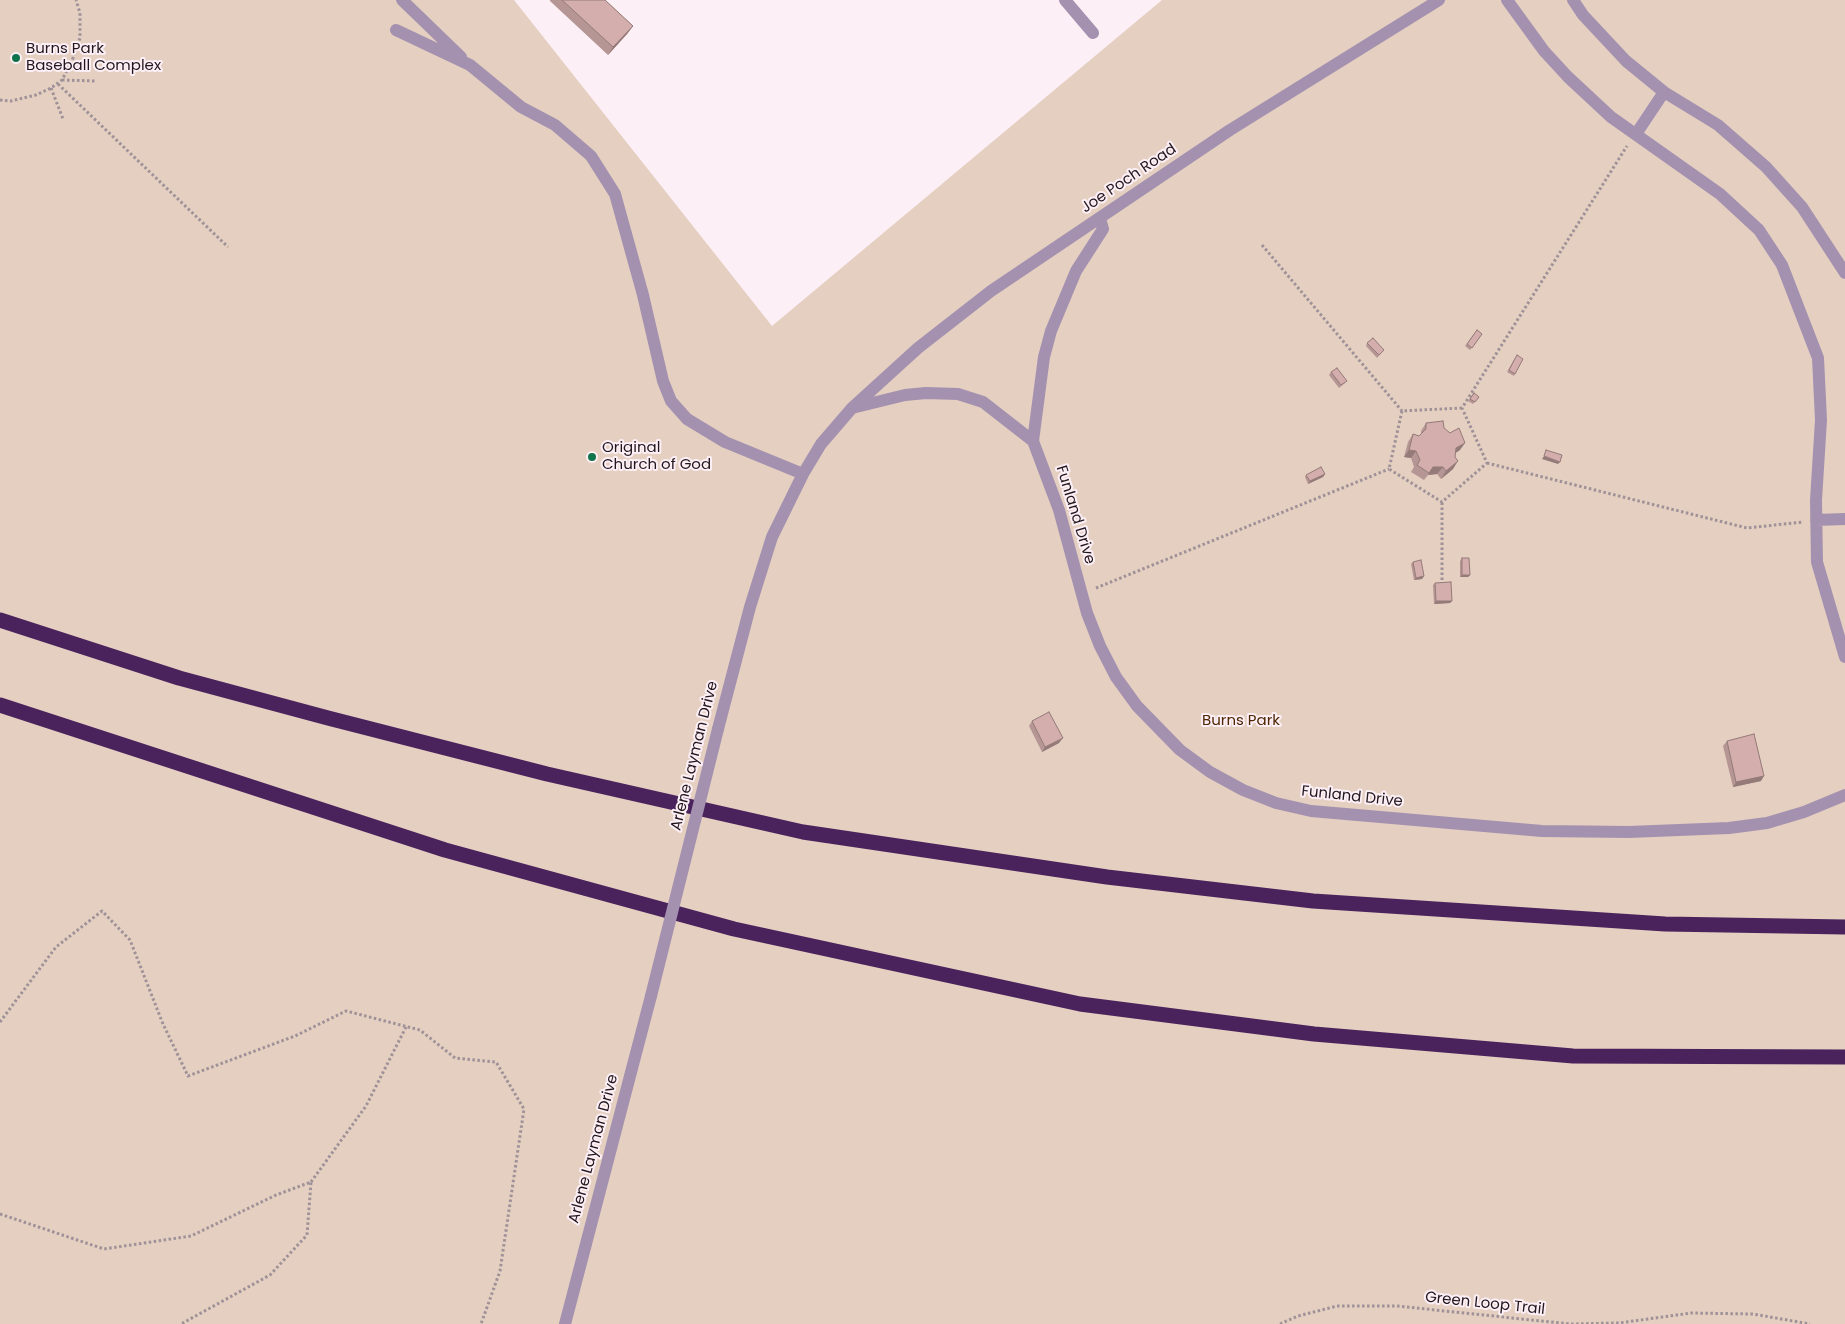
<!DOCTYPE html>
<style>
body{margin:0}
canvas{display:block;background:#fdeff6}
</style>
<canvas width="1845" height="1324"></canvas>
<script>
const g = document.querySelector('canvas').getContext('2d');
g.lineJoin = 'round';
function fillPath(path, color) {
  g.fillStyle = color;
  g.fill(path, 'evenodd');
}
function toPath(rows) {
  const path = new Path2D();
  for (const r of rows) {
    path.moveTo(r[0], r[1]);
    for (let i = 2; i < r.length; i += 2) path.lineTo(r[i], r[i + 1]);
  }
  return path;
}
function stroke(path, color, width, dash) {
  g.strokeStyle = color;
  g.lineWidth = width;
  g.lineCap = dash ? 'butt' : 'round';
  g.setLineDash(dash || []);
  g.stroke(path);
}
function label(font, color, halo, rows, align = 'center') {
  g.font = font + ' Poppins,sans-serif';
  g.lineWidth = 4;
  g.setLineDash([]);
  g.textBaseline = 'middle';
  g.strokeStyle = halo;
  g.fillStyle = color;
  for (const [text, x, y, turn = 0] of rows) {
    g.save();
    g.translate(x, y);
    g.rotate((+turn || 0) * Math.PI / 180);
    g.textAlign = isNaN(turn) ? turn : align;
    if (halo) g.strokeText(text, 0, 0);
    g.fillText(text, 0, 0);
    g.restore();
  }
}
const green = toPath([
 [0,0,514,0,772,326,1162,0,1845,0,1845,1324,0,1324]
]);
const path = toPath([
 [62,80,95,81],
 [58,84,228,247],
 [51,88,63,119],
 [0,100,11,101,36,95,51,88,62,80,72,61,80,38,80,13,76,0],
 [1262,245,1402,411],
 [1462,408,1402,411,1389,469,1442,502,1487,463,1462,408,1627,146],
 [1487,463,1747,528,1803,522],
 [1442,580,1442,502],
 [1096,588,1389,469],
 [0,1022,56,947,102,911,130,940,163,1024,188,1076,295,1036,346,1011,420,1030,455,1058,496,1062,524,1109,500,1271,481,1324],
 [311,1182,366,1106,406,1027],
 [0,1214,104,1249,191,1236,276,1195,311,1182,307,1235,270,1275,181,1324],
 [1280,1324,1298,1316,1337,1306,1397,1306,1570,1324,1619,1323,1691,1313,1753,1314,1810,1324]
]);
const minor = toPath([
 [402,0,461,57],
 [1065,0,1093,33],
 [1507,0,1544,51,1568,77,1611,117,1720,194,1759,230,1782,265,1818,358,1821,420,1816,500,1817,562,1845,657],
 [1573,0,1583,15,1626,61,1664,92,1718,125,1766,167,1802,207,1845,273],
 [396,30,470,65,521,107,555,125,591,156,615,194,643,295,663,381,671,401,687,419,725,442,803,474],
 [1636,134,1664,92],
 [1100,219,1103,229,1076,271,1051,331,1044,357,1033,441,1059,510,1087,613,1100,646,1116,677,1137,706,1180,750,1210,772,1243,790,1276,803,1311,811,1542,831,1629,832,1729,828,1767,823,1804,812,1845,795],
 [852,408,918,348,991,291,1230,130,1439,0],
 [1816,520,1845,519],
 [718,729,750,607,772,537,803,474,821,444,852,408,905,395,926,393,958,394,983,402,1033,441],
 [565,1324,651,996]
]);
const highway = toPath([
 [0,620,179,678,328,718,547,774,803,832,1107,877,1313,901,1665,924,1845,927],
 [0,705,445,850,734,929,1080,1004,1314,1034,1573,1056,1845,1057]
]);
const minorBridge = toPath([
 [651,996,718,729]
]);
const wall = toPath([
 [550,0,605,0,633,26,627,34,608,55,550,1],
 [1477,330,1482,334,1470,350,1465,346],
 [1367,343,1384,350,1377,358,1366,346],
 [1515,358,1515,374,1514,376,1507,372],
 [1331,372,1345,383,1339,388,1329,375],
 [1474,393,1479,397,1473,404,1468,401],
 [1426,423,1444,428,1460,450,1455,453,1453,469,1441,479,1437,474,1428,475,1424,480,1411,472,1414,467,1411,458,1404,457,1408,442,1413,434,1419,436,1421,434,1421,431],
 [1325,474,1323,477,1308,484,1305,477,1306,475],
 [1462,558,1470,575,1468,577,1460,577,1460,561],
 [1413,562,1424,576,1422,579,1414,580,1411,564],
 [1435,583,1452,601,1450,603,1434,604,1433,585],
 [1032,721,1059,743,1042,752,1029,726],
 [1727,741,1761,781,1733,787,1723,746]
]);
const shadedWall = toPath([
 [633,26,627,34,608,55,613,47],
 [1465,443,1460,450,1451,456,1456,448],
 [1409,450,1416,451,1411,458,1404,457],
 [1544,456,1560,462,1558,464,1542,459],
 [1458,461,1453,469,1441,479,1446,471],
 [1433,467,1443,467,1437,474,1428,475],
 [1325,474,1323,477,1308,484,1310,481],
 [1462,575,1470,575,1468,577,1460,577],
 [1424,576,1422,579,1414,580,1416,578],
 [1436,601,1452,601,1450,603,1434,604],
 [1063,738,1059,743,1042,752,1045,747],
 [1764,776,1761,781,1733,787,1736,782]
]);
const building = toPath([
 [562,0,605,0,633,26,613,47,562,0],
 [1477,330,1482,334,1472,348,1467,344,1477,330],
 [1373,338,1384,350,1379,355,1367,343,1373,338],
 [1517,355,1523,359,1515,374,1509,370,1517,355],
 [1337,368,1347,381,1341,385,1331,372,1337,368],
 [1474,393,1479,397,1475,402,1470,399,1474,393],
 [1443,421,1444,428,1450,433,1459,428,1465,443,1456,448,1455,457,1458,461,1446,471,1443,467,1433,467,1429,473,1417,465,1420,460,1416,451,1409,450,1413,434,1419,436,1426,429,1426,423,1443,421],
 [1546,450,1562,455,1560,462,1544,456,1546,450],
 [1321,467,1325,474,1310,481,1306,475,1321,467],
 [1462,558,1469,558,1470,575,1462,575,1462,558],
 [1421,560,1424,576,1416,578,1413,562,1421,560],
 [1451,582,1452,601,1436,601,1435,583,1451,582],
 [1049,712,1063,738,1045,747,1032,721,1049,712],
 [1754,734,1764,776,1736,782,1727,741,1754,734]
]);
const markers = [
 [16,58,5,"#0f744b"],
 [592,457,5,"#0f744b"]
];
const poiNames = [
 ["Burns Park",26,49],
 ["Baseball Complex",26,66],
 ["Original",602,448],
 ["Church of God",602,465]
];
const streetNames = [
 ["Joe Poch Road",1129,179,-34],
 ["Funland Drive",1075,515,73],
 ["Arlene Layman Drive",695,756,-76],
 ["Funland Drive",1352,797,6],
 ["Arlene Layman Drive",594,1149,-75],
 ["Green Loop Trail",1485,1304,6]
];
const parkNames = [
 ["Burns Park",1241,721]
];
fillPath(green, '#e4cfc1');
stroke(path, '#9e9197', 3, [2.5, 2.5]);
stroke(minor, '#a491af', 12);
stroke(highway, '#4a235d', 15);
stroke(minorBridge, '#a491af', 12);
fillPath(wall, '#b59694');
fillPath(shadedWall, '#947a78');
fillPath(building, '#d3aeac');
stroke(building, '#947a78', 1);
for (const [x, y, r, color] of markers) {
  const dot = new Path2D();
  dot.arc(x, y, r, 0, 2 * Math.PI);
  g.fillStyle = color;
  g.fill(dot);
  stroke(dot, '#fdeff6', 2);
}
label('15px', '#22171c', '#fdeff6', poiNames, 'left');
label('15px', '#22171c', '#fdeff6', streetNames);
label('15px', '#4e2602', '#fdeff6', parkNames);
</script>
